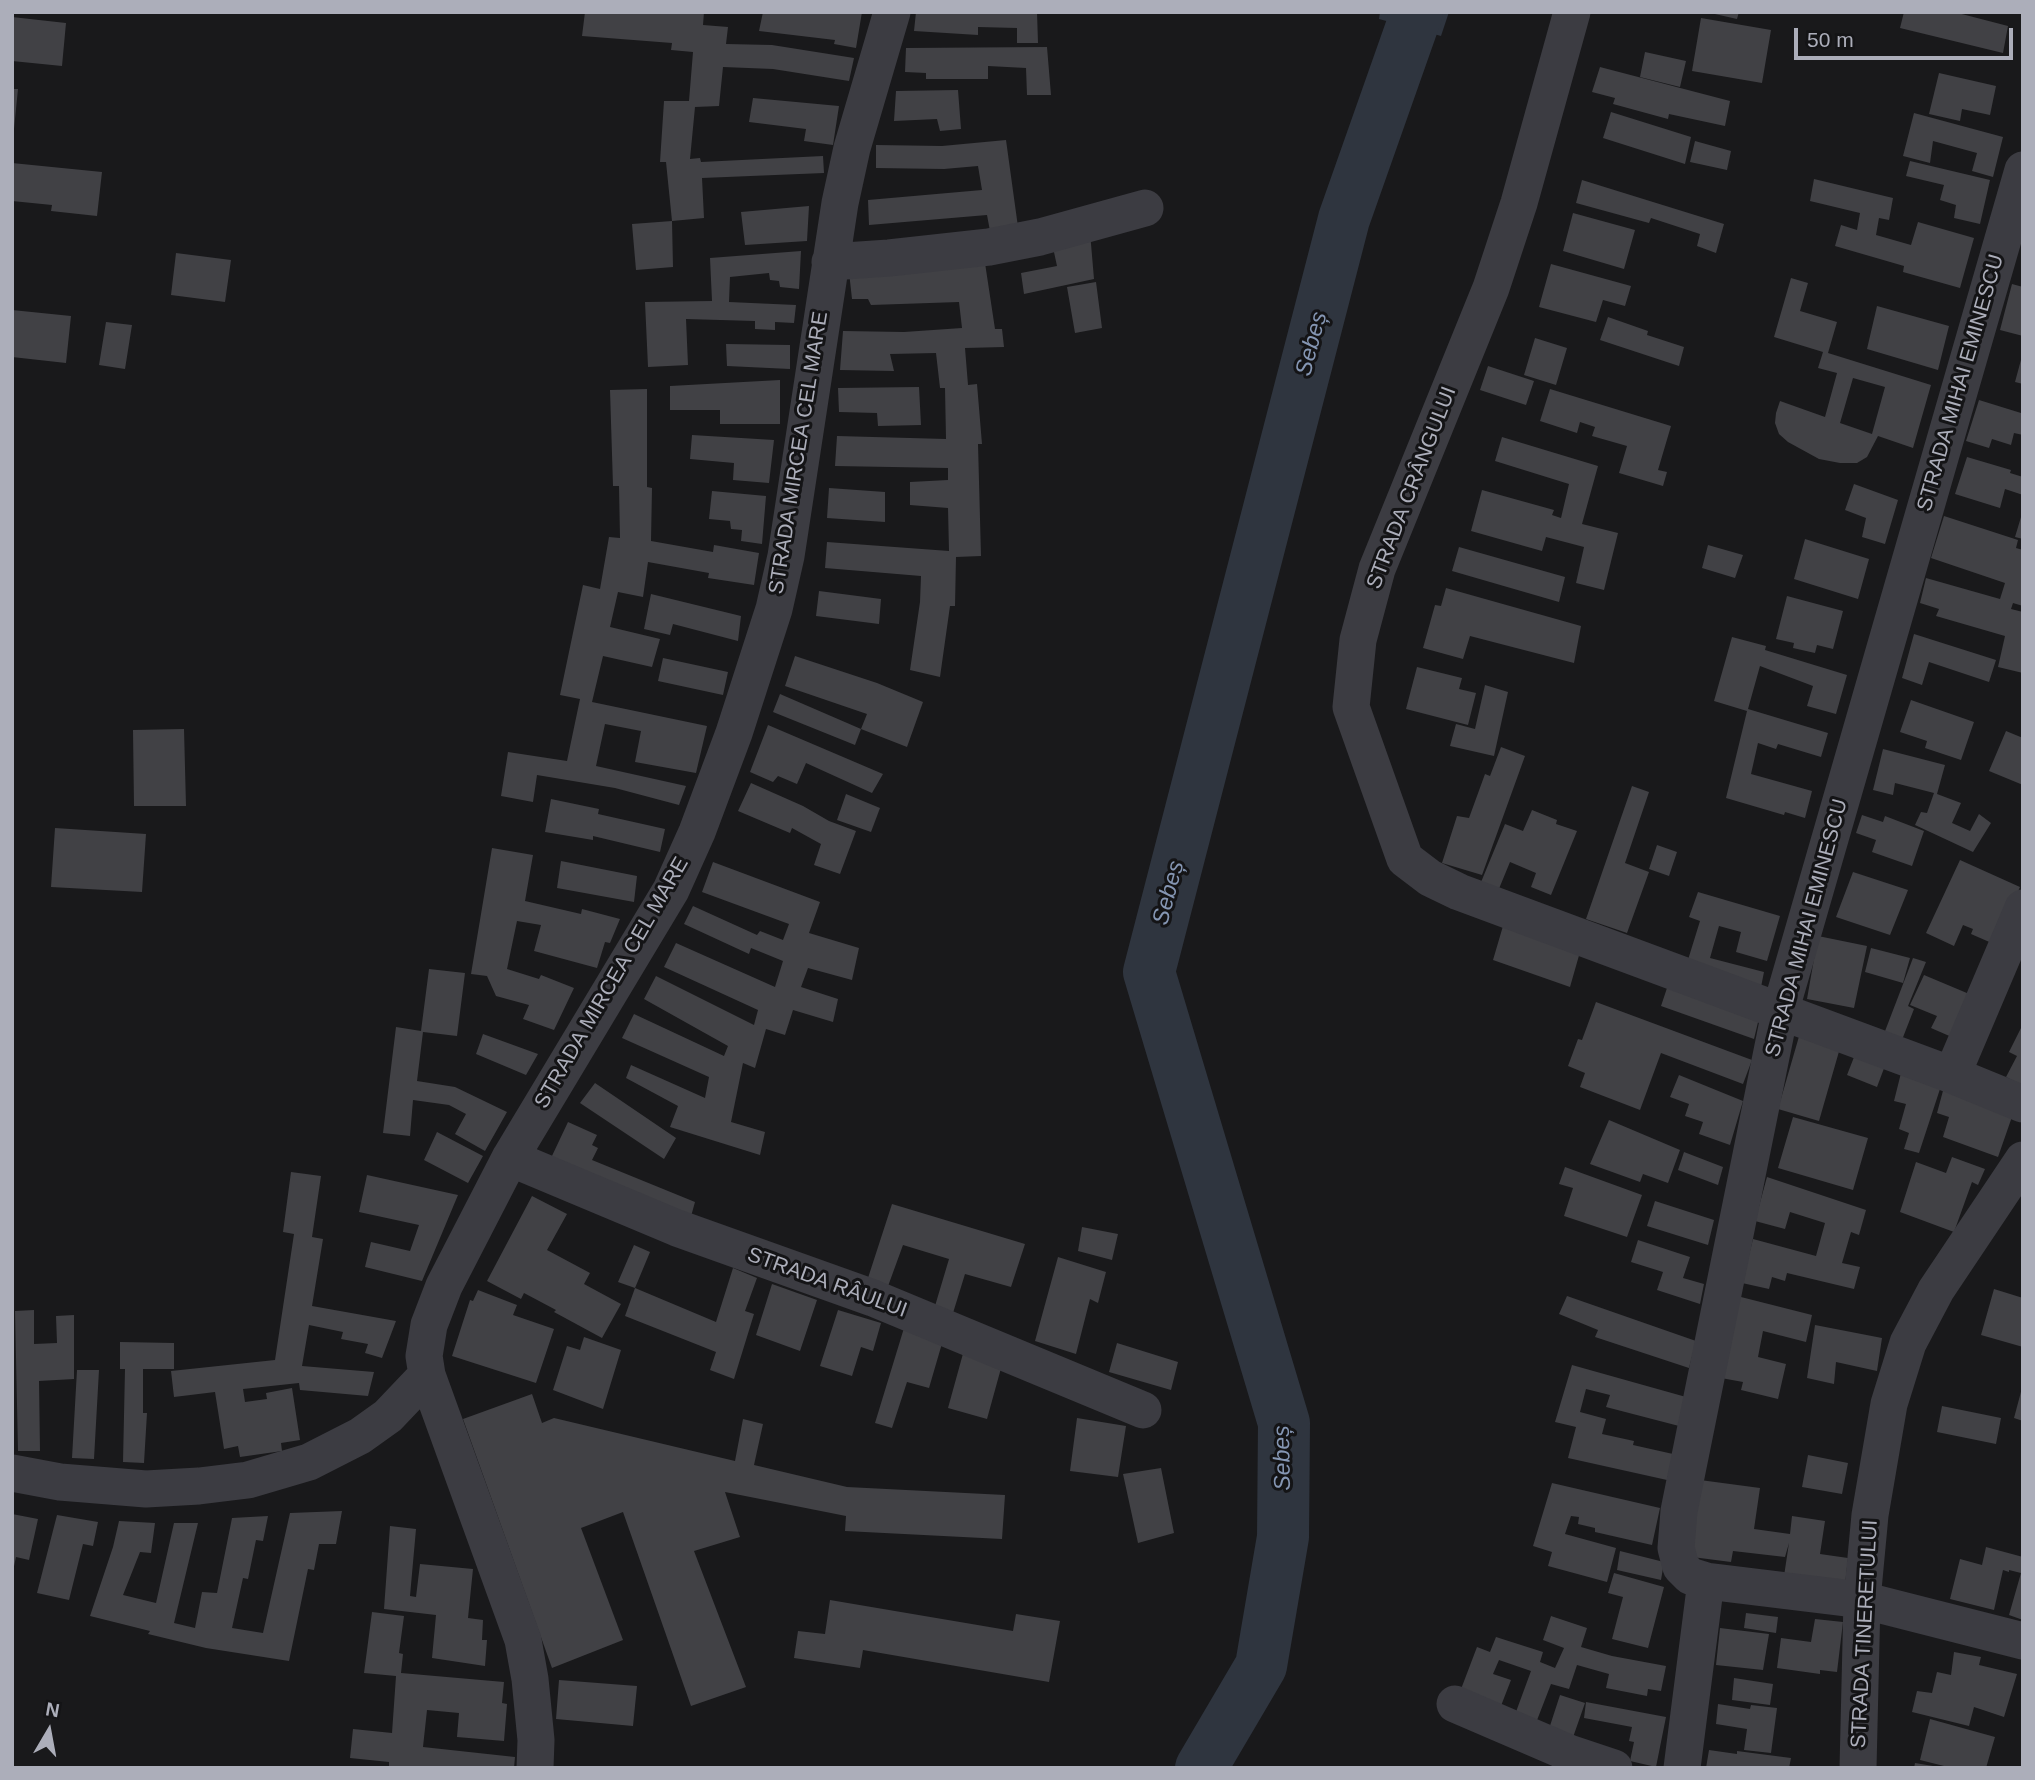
<!DOCTYPE html>
<meta charset="utf-8">
<style>
body{margin:0}
#map{position:relative;width:2035px;height:1780px;overflow:hidden;background:#19191b;font-family:Arial,sans-serif}
canvas{display:block}
.frame{position:absolute;inset:0;border:14px solid #acaeba;pointer-events:none}
.north{position:absolute;left:14px;top:1696px;width:70px;height:70px;-webkit-text-stroke:5px #141416;paint-order:stroke;rotate:10deg;font-size:19px;font-weight:700;line-height:28px;text-align:center;color:#acaeba}
.north::after{content:'';display:block;margin:auto;width:24px;height:32px;background:#acaeba;clip-path:polygon(50% 0,100% 100%,50% 72%,0 100%)}
.scale{position:absolute;left:1794px;top:28px;width:219px;height:32px;box-sizing:border-box;border:4px solid #acaeba;border-top:0;padding-left:9px;font-size:21px;line-height:24px;white-space:nowrap;color:#acaeba;-webkit-text-stroke:5px #141416;paint-order:stroke}
</style>
<div id="map">
<canvas width="2035" height="1780"></canvas>
<div class="frame"></div>
<div class="north">N</div>
<div class="scale">50 m</div>
</div>
<script>
const g = document.querySelector('canvas').getContext('2d');
g.lineJoin = 'round';
function fillPath(path, color) {
  g.fillStyle = color;
  g.fill(path, 'evenodd');
}
function toPath(rows) {
  const path = new Path2D();
  for (const r of rows) {
    path.moveTo(r[0], r[1]);
    for (let i = 2; i < r.length; i += 2) path.lineTo(r[i], r[i + 1]);
  }
  return path;
}
function stroke(path, color, width, dash) {
  g.strokeStyle = color;
  g.lineWidth = width;
  g.lineCap = dash ? 'butt' : 'round';
  g.setLineDash(dash || []);
  g.stroke(path);
}
function label(font, color, halo, rows, align = 'center') {
  g.font = font + ' Arial,sans-serif';
  g.lineWidth = 6;
  g.setLineDash([]);
  g.textBaseline = 'middle';
  g.strokeStyle = halo;
  g.fillStyle = color;
  for (const [text, x, y, turn = 0] of rows) {
    g.save();
    g.translate(x, y);
    g.rotate((+turn || 0) * Math.PI / 180);
    g.textAlign = isNaN(turn) ? turn : align;
    if (halo) g.strokeText(text, 0, 0);
    g.fillText(text, 0, 0);
    g.restore();
  }
}
const water = toPath([
 [1380,12,1449,12,1441,36,1379,19]
]);
const river = toPath([
 [1201,1768,1261,1666,1283,1537,1284,1423,1149,972,1344,219,1417,12]
]);
const building = toPath([
 [585,12,704,12,703,25,728,27,726,44,772,45,854,58,849,81,773,69,723,67,719,106,695,107,690,159,700,158,701,162,823,156,824,173,702,178,704,218,672,221,666,162,660,162,664,101,689,101,693,52,671,50,672,43,582,36],
 [763,12,862,12,856,48,834,44,835,40,759,31],
 [916,12,1037,12,1038,43,1017,43,1017,28,978,27,978,35,914,31],
 [1706,12,1739,12,1737,19],
 [1904,12,1954,12,2008,26,2003,53,1900,28],
 [12,17,66,23,62,66,12,61],
 [1701,18,1771,30,1762,83,1692,71],
 [1047,47,1051,95,1027,95,1026,68,988,66,988,79,926,79,926,73,905,72,906,48],
 [1645,52,1686,61,1680,87,1640,77],
 [1600,67,1730,101,1725,126,1669,114,1668,119,1613,104,1615,98,1592,92],
 [1939,73,1996,86,1990,115,1962,109,1960,121,1929,114],
 [12,89,18,89,14,129,12,129],
 [958,90,961,129,940,131,937,119,894,121,896,91],
 [753,98,839,106,833,145,804,141,806,129,749,122],
 [1611,112,1691,137,1685,164,1603,138],
 [1914,113,2003,137,1993,177,1972,171,1977,153,1933,141,1930,163,1903,156],
 [1006,140,1018,227,990,231,987,215,869,225,868,200,982,190,978,166,944,169,876,168,876,145,942,146],
 [1695,141,1731,151,1727,170,1690,162],
 [1910,161,1990,180,1980,224,1954,218,1956,205,1940,200,1944,185,1906,176],
 [12,163,102,172,97,216,51,211,52,205,12,201],
 [1814,179,1893,198,1889,220,1879,218,1876,235,1911,245,1918,222,1974,238,1960,288,1903,272,1904,266,1835,246,1841,225,1857,230,1860,213,1810,201],
 [1582,180,1724,224,1716,253,1697,246,1700,234,1651,218,1649,223,1576,203],
 [809,206,807,241,745,245,741,212],
 [1573,213,1635,230,1624,269,1563,251],
 [672,221,673,267,636,270,632,224],
 [1090,232,1094,279,1024,294,1021,273,1057,266,1052,243],
 [801,251,799,289,780,287,779,281,770,280,769,273,730,277,729,302,796,305,794,323,775,322,775,330,755,329,755,321,686,319,688,365,648,367,645,302,712,301,710,258],
 [176,253,231,260,225,302,171,295],
 [985,263,995,329,1002,329,1004,347,965,348,968,385,977,384,982,444,978,444,981,556,956,557,955,606,950,606,940,677,910,670,920,602,921,576,825,568,827,542,949,551,948,508,910,505,910,482,948,480,948,468,835,466,837,436,946,439,945,388,940,388,936,353,890,354,894,371,840,370,843,331,904,332,962,328,959,302,871,305,868,299,852,299,849,272],
 [1551,264,1631,286,1625,306,1603,300,1596,322,1539,307],
 [1791,278,1808,283,1800,311,1837,322,1828,353,1931,385,1913,448,1878,436,1867,457,1857,463,1840,463,1819,459,1788,442,1779,434,1775,423,1776,413,1780,401,1825,417,1837,373,1818,368,1823,352,1774,337],
 [1853,378,1885,387,1872,434,1840,423],
 [1096,282,1102,328,1075,333,1067,287],
 [2012,284,2023,287,2023,336,2000,330],
 [1877,306,1949,326,1938,370,1867,349],
 [12,310,71,316,66,363,12,357],
 [1608,317,1648,331,1647,335,1684,347,1679,366,1600,340],
 [106,322,132,325,125,369,99,365],
 [1535,338,1567,348,1556,385,1524,375],
 [726,344,790,345,790,369,727,366],
 [2022,356,2023,356,2023,384,2015,382],
 [1488,366,1534,381,1526,405,1480,390],
 [780,380,780,424,720,424,720,410,670,410,670,386],
 [919,387,921,425,878,426,877,413,839,412,838,388],
 [647,389,647,487,652,488,651,541,713,552,714,545,759,553,754,585,708,578,709,573,648,562,643,597,618,592,610,627,660,639,652,667,603,656,592,702,707,726,696,773,635,762,641,731,605,724,596,766,686,786,679,805,615,788,537,775,533,802,501,796,508,752,567,761,580,699,560,695,583,585,600,589,609,537,620,538,619,486,613,486,610,390],
 [1550,389,1671,426,1658,470,1667,472,1663,486,1619,473,1627,446,1592,436,1595,427,1580,422,1577,433,1540,421],
 [1979,400,2021,413,2023,435,2014,433,2011,445,1992,439,1989,448,1966,441],
 [692,435,774,440,769,483,733,480,734,463,690,459],
 [1502,437,1598,466,1582,524,1618,533,1604,590,1576,583,1584,547,1546,537,1542,551,1471,531,1482,490,1554,510,1552,515,1561,518,1569,484,1495,461],
 [1967,457,2011,470,2010,473,2023,477,2023,495,2005,489,2000,508,1955,494],
 [1854,484,1898,500,1885,544,1862,537,1866,518,1845,510],
 [829,488,885,492,885,522,827,518],
 [712,491,766,496,762,544,741,541,742,530,731,529,730,521,709,519],
 [1944,516,2018,540,2016,548,2023,550,2023,606,2013,603,2011,609,2023,612,2023,673,1998,667,2005,636,1936,616,1939,609,1920,603,1926,578,2000,599,2005,583,1931,558],
 [2021,517,2023,518,2023,539,2015,537],
 [1805,539,1869,559,1858,599,1794,579],
 [1708,545,1743,555,1735,578,1702,568],
 [1459,547,1565,577,1559,602,1452,571],
 [1446,588,1581,626,1574,663,1470,636,1463,659,1423,648,1435,605,1441,606],
 [819,591,881,599,879,624,816,616],
 [651,594,741,616,738,641,673,624,670,635,644,629],
 [1787,596,1843,611,1833,649,1817,645,1815,653,1793,648,1794,643,1776,639],
 [1914,634,1996,660,1989,682,1929,662,1922,685,1902,678],
 [1732,637,1766,646,1765,650,1847,675,1836,714,1807,706,1813,686,1760,666,1748,709,1828,733,1821,757,1778,744,1776,749,1758,743,1751,774,1812,791,1805,818,1785,812,1784,815,1726,798,1747,711,1714,701],
 [795,656,877,683,923,702,907,747,861,729,867,714,785,686],
 [663,658,728,672,723,695,658,681],
 [1417,667,1462,678,1459,689,1476,693,1468,725,1406,709],
 [1485,685,1508,692,1494,756,1450,746,1456,724,1475,729],
 [780,694,861,729,855,745,773,712],
 [1911,700,1974,722,1961,760,1925,748,1927,741,1900,732],
 [768,725,883,774,872,793,806,763,797,784,778,776,773,782,750,772],
 [184,729,186,806,134,806,133,730],
 [2006,731,2023,738,2023,785,1989,771],
 [1501,747,1525,756,1482,875,1442,863,1457,816,1469,818,1485,774,1490,776],
 [1883,749,1945,765,1937,794,1961,803,1952,823,1970,831,1979,814,1991,823,1973,852,1915,825,1921,812,1927,813,1934,793,1895,783,1893,795,1873,790],
 [751,783,803,806,829,821,856,831,840,874,814,865,821,844,792,828,790,833,738,811],
 [1632,786,1649,792,1625,863,1649,872,1627,933,1586,919],
 [846,794,880,808,871,832,837,820],
 [551,799,599,809,598,814,665,829,660,852,593,836,593,840,545,832],
 [1532,810,1557,820,1556,824,1577,831,1551,895,1531,887,1536,873,1510,862,1496,896,1479,887,1505,824,1523,831],
 [1862,815,1883,822,1885,816,1924,831,1912,866,1872,852,1876,840,1856,833],
 [55,828,146,834,142,892,51,887],
 [1657,845,1677,852,1669,876,1649,869],
 [492,848,533,855,525,901,581,914,582,909,620,919,610,943,605,942,597,968,534,951,541,925,517,921,507,969,539,979,541,975,574,988,554,1030,523,1019,529,1005,496,996,487,976,471,974],
 [1960,860,2020,887,1994,944,1971,934,1973,929,1963,925,1954,946,1926,933],
 [561,861,637,876,634,902,557,888],
 [713,862,820,902,809,933,859,948,852,980,808,968,801,987,838,999,833,1022,793,1010,785,1035,766,1029,755,1068,743,1063,731,1122,765,1132,760,1155,670,1127,678,1106,626,1078,631,1065,705,1098,709,1077,622,1038,634,1014,724,1056,728,1046,644,999,656,976,754,1025,758,1010,664,967,676,943,775,987,783,961,751,948,749,954,684,924,693,906,757,935,760,931,783,940,789,924,702,892],
 [1853,872,1908,890,1890,935,1836,917],
 [1698,892,1780,916,1767,961,1736,952,1741,932,1719,926,1710,958,1764,972,1761,987,1687,963,1700,921,1689,917],
 [1503,926,1580,952,1570,987,1493,960],
 [1818,936,1867,946,1854,1008,1807,999],
 [1871,948,1910,958,1903,983,1865,972],
 [1913,958,1926,962,1908,1006,1914,1009,1900,1045,1882,1039],
 [429,969,465,973,457,1036,423,1032,417,1081,455,1087,507,1112,485,1151,455,1134,466,1114,449,1105,413,1100,410,1136,383,1133,396,1027,421,1031],
 [1924,975,1974,996,1954,1038,1931,1028,1937,1016,1910,1005],
 [1668,985,1759,1018,1754,1039,1661,1006],
 [1596,1002,1752,1060,1743,1084,1661,1053,1640,1110,1580,1087,1585,1073,1568,1066,1578,1039,1582,1040],
 [2023,1024,2023,1086,2006,1077,2017,1056,2009,1052],
 [1800,1033,1840,1048,1819,1121,1778,1109],
 [483,1034,538,1054,526,1075,476,1054],
 [1856,1052,1886,1063,1877,1087,1847,1075],
 [1901,1073,1940,1089,1919,1153,1904,1149,1909,1133,1899,1129,1906,1104,1894,1101],
 [1679,1075,1743,1101,1730,1145,1699,1134,1703,1122,1685,1116,1689,1104,1670,1097],
 [595,1083,676,1138,664,1159,580,1103],
 [1944,1087,2014,1111,1998,1157,1943,1137,1949,1117,1937,1113],
 [1793,1117,1868,1138,1853,1190,1778,1168],
 [1609,1120,1680,1150,1668,1183,1643,1174,1640,1182,1590,1164],
 [568,1122,597,1135,592,1145,598,1148,592,1160,695,1202,690,1220,551,1158],
 [437,1132,483,1156,468,1183,424,1160],
 [1684,1152,1723,1167,1718,1185,1678,1170],
 [1952,1157,1985,1169,1978,1185,1972,1182,1954,1232,1900,1212,1916,1162,1946,1173],
 [1565,1167,1642,1195,1627,1237,1564,1216,1573,1188,1559,1184],
 [291,1172,321,1176,312,1237,323,1239,312,1306,396,1321,382,1358,365,1353,368,1344,341,1339,343,1332,309,1325,302,1366,374,1372,368,1396,300,1390,299,1383,243,1389,245,1402,267,1399,266,1393,292,1388,300,1440,281,1443,282,1451,240,1457,238,1446,224,1449,215,1392,174,1397,171,1371,275,1360,294,1234,283,1232],
 [367,1175,458,1195,422,1281,365,1267,371,1242,410,1251,419,1225,359,1212],
 [1767,1177,1866,1210,1859,1235,1851,1232,1842,1263,1860,1267,1854,1289,1787,1273,1785,1281,1772,1277,1769,1289,1742,1283,1753,1239,1816,1256,1825,1223,1790,1212,1785,1229,1755,1221],
 [532,1196,567,1214,547,1250,590,1273,584,1284,621,1304,602,1338,554,1312,556,1310,524,1293,521,1299,487,1281],
 [1655,1201,1714,1220,1708,1245,1647,1226],
 [892,1204,1025,1244,1011,1287,965,1274,953,1313,935,1306,949,1259,903,1245,887,1289,867,1281],
 [1082,1227,1118,1234,1112,1260,1078,1251],
 [1638,1240,1690,1257,1683,1278,1704,1284,1700,1304,1657,1290,1663,1272,1631,1262],
 [634,1245,650,1252,635,1288,618,1282],
 [1058,1257,1106,1272,1098,1303,1090,1299,1076,1354,1035,1341],
 [733,1268,757,1278,745,1311,754,1314,734,1379,710,1370,716,1352,625,1316,635,1288,716,1322],
 [772,1284,817,1300,800,1351,756,1335],
 [1994,1289,2023,1298,2023,1347,1981,1335],
 [478,1290,517,1305,513,1315,554,1329,536,1383,452,1356,470,1300,473,1301],
 [1567,1296,1696,1341,1689,1368,1595,1337,1598,1330,1559,1314],
 [1737,1296,1812,1315,1806,1342,1763,1331,1758,1357,1786,1364,1778,1399,1741,1390,1743,1382,1721,1378],
 [34,1310,34,1344,57,1343,56,1316,74,1315,74,1379,39,1381,40,1451,18,1451,15,1311],
 [838,1310,881,1323,873,1351,861,1347,852,1376,820,1366],
 [1815,1325,1882,1338,1877,1371,1836,1362,1834,1384,1807,1378],
 [904,1328,943,1340,929,1388,907,1382,892,1428,875,1423],
 [584,1337,621,1350,603,1409,553,1390,567,1346,580,1350],
 [120,1342,174,1343,174,1369,143,1369,143,1413,147,1413,144,1463,123,1462,125,1369,120,1369],
 [1117,1343,1178,1362,1171,1390,1109,1372],
 [964,1350,1003,1361,987,1419,948,1408],
 [1572,1365,1686,1397,1679,1426,1606,1407,1610,1395,1586,1389,1580,1412,1606,1419,1602,1434,1634,1441,1633,1445,1673,1454,1667,1480,1568,1458,1576,1427,1555,1422],
 [77,1370,99,1370,94,1459,72,1458],
 [2022,1388,2023,1388,2023,1421,2014,1418],
 [532,1394,542,1423,554,1418,735,1461,743,1419,763,1424,754,1465,847,1487,1005,1495,1002,1539,845,1531,846,1516,725,1492,740,1537,694,1551,746,1687,691,1706,623,1512,581,1528,623,1640,552,1668,463,1419],
 [1942,1406,2001,1418,1996,1444,1937,1432],
 [1077,1418,1126,1426,1118,1477,1070,1471],
 [1808,1455,1848,1463,1842,1494,1802,1487],
 [1161,1468,1174,1533,1138,1543,1123,1474],
 [1700,1480,1760,1488,1754,1529,1790,1534,1792,1516,1825,1521,1820,1554,1848,1558,1845,1585,1784,1576,1789,1543,1785,1557,1733,1551,1731,1562,1692,1557],
 [1552,1483,1660,1508,1652,1545,1595,1532,1595,1528,1578,1524,1579,1517,1571,1516,1565,1534,1616,1548,1607,1582,1548,1566,1552,1552,1533,1546],
 [342,1511,336,1544,319,1544,314,1570,308,1569,289,1661,206,1648,148,1634,150,1631,90,1616,113,1547,119,1521,155,1523,151,1553,140,1552,123,1595,156,1603,174,1523,198,1523,174,1623,195,1628,202,1592,217,1593,232,1518,268,1516,263,1541,256,1540,248,1579,243,1578,232,1628,263,1633,290,1513],
 [12,1514,38,1519,29,1560,16,1557,13,1571],
 [57,1515,98,1522,93,1546,83,1544,69,1600,37,1593],
 [390,1526,416,1529,410,1596,416,1597,420,1564,473,1569,468,1618,483,1620,482,1640,487,1640,485,1666,432,1658,436,1615,384,1609],
 [1986,1547,2023,1557,2023,1620,2009,1615,2021,1573,2009,1570,2009,1572,2003,1570,1994,1610,1950,1599,1960,1559,1982,1565],
 [1620,1551,1664,1562,1661,1580,1617,1570],
 [1614,1573,1664,1587,1648,1648,1612,1639,1623,1597,1608,1593],
 [830,1600,1013,1631,1016,1614,1060,1621,1049,1682,863,1650,860,1668,794,1658,798,1631,825,1634],
 [372,1612,404,1616,399,1653,403,1654,401,1673,504,1682,502,1703,507,1704,504,1741,457,1737,459,1713,427,1710,423,1747,515,1757,514,1768,389,1768,389,1762,350,1758,353,1729,392,1733,396,1676,364,1673],
 [1746,1613,1778,1617,1776,1633,1744,1628],
 [1551,1616,1587,1628,1581,1647,1612,1656,1666,1666,1661,1691,1648,1689,1647,1696,1606,1688,1609,1674,1577,1665,1569,1689,1551,1684,1534,1728,1513,1720,1531,1671,1499,1660,1493,1674,1511,1680,1499,1711,1458,1697,1477,1647,1490,1652,1496,1637,1543,1652,1540,1662,1555,1668,1564,1648,1543,1640],
 [1815,1619,1843,1622,1837,1672,1820,1670,1820,1674,1777,1668,1781,1638,1811,1642],
 [1720,1628,1769,1634,1763,1670,1716,1665],
 [1954,1652,1981,1657,1979,1665,2017,1674,2004,1717,1974,1707,1969,1726,1912,1712,1917,1691,1932,1693,1937,1672,1951,1675],
 [1734,1678,1773,1684,1770,1705,1732,1700],
 [559,1680,637,1686,633,1726,556,1719],
 [1560,1695,1585,1703,1571,1743,1547,1735],
 [1586,1702,1666,1717,1656,1767,1630,1761,1634,1742,1629,1741,1632,1727,1584,1718],
 [1718,1704,1750,1709,1751,1705,1777,1708,1771,1753,1744,1750,1747,1729,1716,1724],
 [1930,1719,1995,1737,1986,1768,1952,1768,1920,1760],
 [1709,1750,1737,1754,1737,1751,1791,1758,1789,1768,1706,1768],
 [1915,1763,1933,1766,1933,1768,1914,1768]
]);
const minor = toPath([
 [1572,12,1519,203,1491,288,1377,569,1358,640,1351,707,1405,859,1430,878,1459,892,1952,1075,2023,1104],
 [830,262,889,258,989,247,1040,237,1145,208],
 [1952,1075,2023,908],
 [510,1158,677,1228,873,1298,1143,1410],
 [12,1473,60,1482,146,1489,199,1486,248,1480,309,1462,360,1436,388,1416,427,1375],
 [1706,1581,1862,1600,2023,1641],
 [1455,1704,1569,1753,1614,1768],
 [535,1768,536,1740,530,1679,523,1640,427,1375,424,1356,429,1325,444,1286,510,1158,671,890,697,832,734,733,774,609,786,556,840,203,852,148,892,12],
 [1682,1768,1706,1581,1690,1576,1681,1567,1676,1548,1679,1511,1780,1012,2023,170],
 [1858,1768,1862,1600,1870,1515,1889,1404,1908,1343,1936,1290,2023,1160]
]);
const streetNames = [
 ["STRADA MIHAI EMINESCU",1961,383,-74],
 ["STRADA MIRCEA CEL MARE",799,453,-81],
 ["STRADA CRÂNGULUI",1412,488,-69],
 ["STRADA MIHAI EMINESCU",1807,928,-75],
 ["STRADA MIRCEA CEL MARE",612,983,-60],
 ["STRADA RÂULUI",827,1283,20],
 ["STRADA TINERETULUI",1865,1634,-87]
];
const waterNames = [
 ["Sebeș",1312,344,-75],
 ["Sebeș",1169,893,-75],
 ["Sebeș",1283,1458,-91]
];
fillPath(water, '#2f353f');
stroke(river, '#2f353f', 52);
fillPath(building, '#414145');
stroke(minor, '#3c3c42', 37);
label('21px', '#acaeba', '#141416', streetNames);
label('italic 23px', '#8596b3', '#141416', waterNames);
</script>
